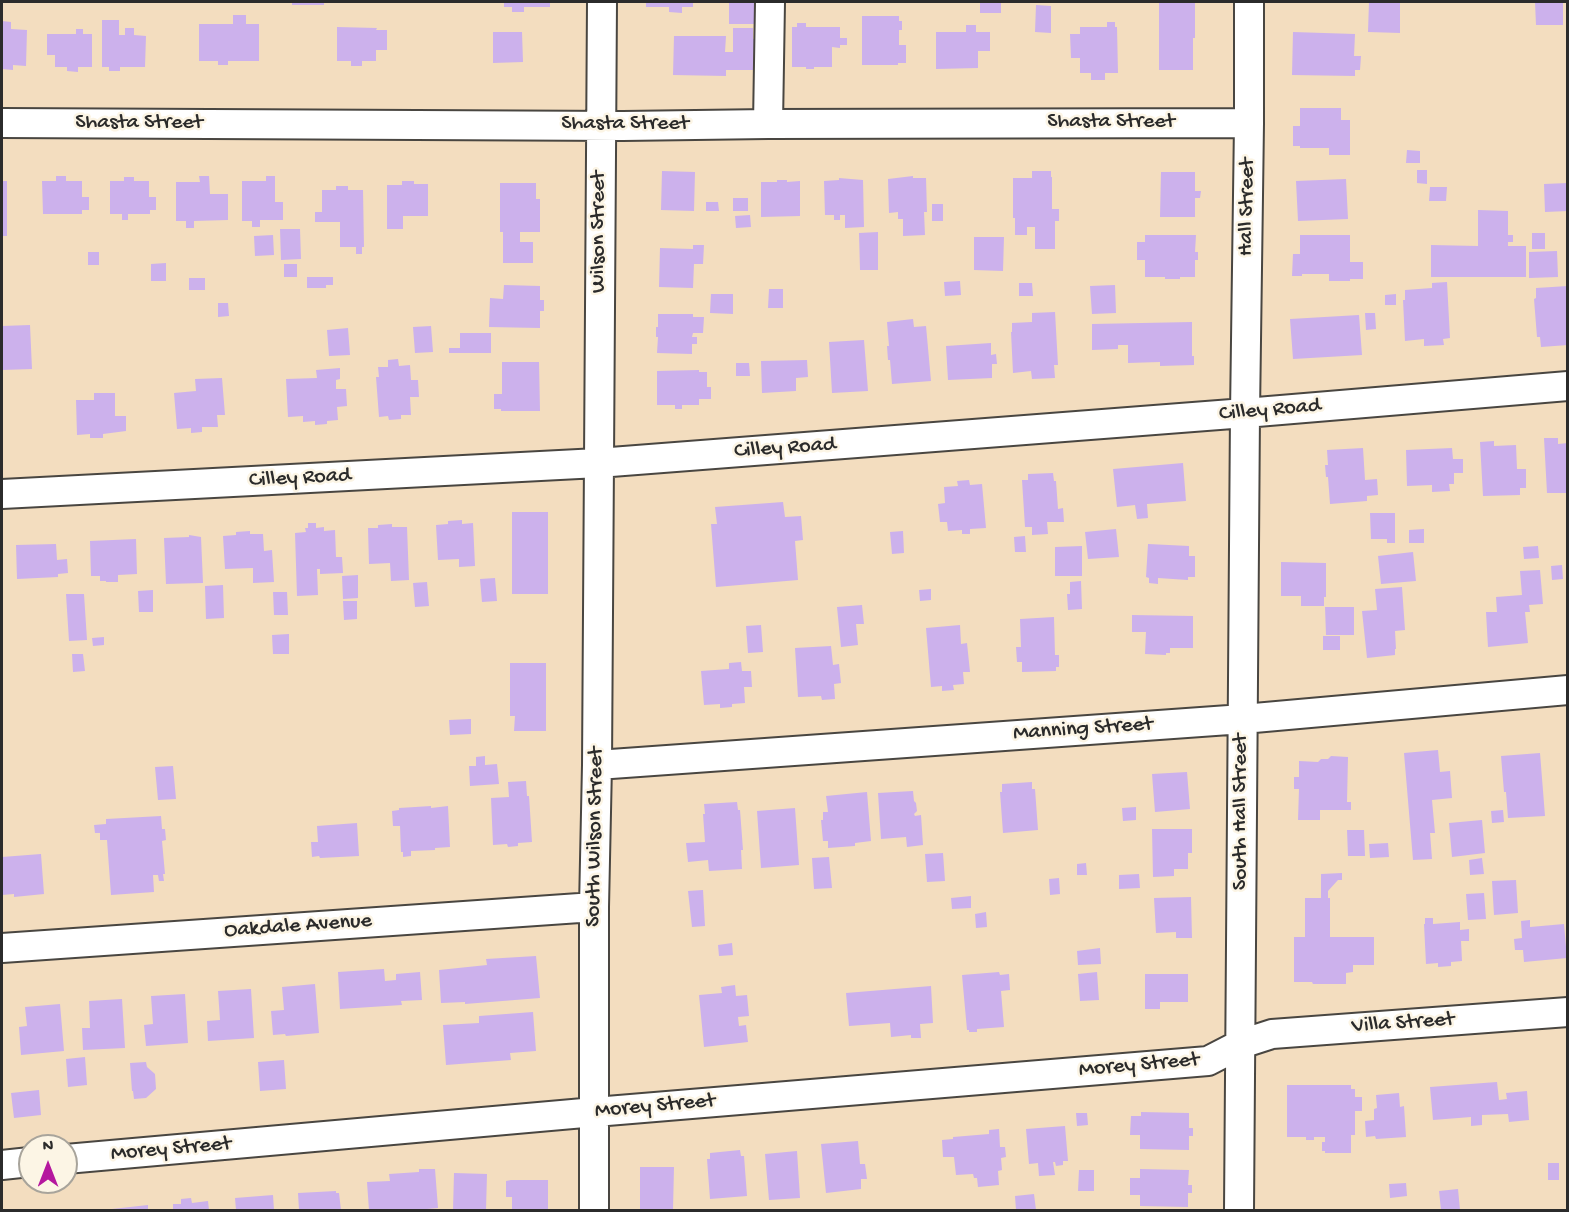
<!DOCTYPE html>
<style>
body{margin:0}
#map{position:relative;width:1569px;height:1212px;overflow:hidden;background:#f3ddbf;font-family:"Gochi Hand",sans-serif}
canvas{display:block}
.frame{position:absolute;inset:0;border:3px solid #2b2b2b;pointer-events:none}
.north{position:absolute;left:18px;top:1134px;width:60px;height:60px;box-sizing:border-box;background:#fcf5e5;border:2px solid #a8a49b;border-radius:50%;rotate:0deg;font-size:16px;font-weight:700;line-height:24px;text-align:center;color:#2b2b2b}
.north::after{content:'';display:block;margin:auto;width:21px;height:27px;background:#b5179e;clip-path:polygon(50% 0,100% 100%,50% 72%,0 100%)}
</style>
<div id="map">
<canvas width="1569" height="1212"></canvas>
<div class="frame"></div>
<div class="north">N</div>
</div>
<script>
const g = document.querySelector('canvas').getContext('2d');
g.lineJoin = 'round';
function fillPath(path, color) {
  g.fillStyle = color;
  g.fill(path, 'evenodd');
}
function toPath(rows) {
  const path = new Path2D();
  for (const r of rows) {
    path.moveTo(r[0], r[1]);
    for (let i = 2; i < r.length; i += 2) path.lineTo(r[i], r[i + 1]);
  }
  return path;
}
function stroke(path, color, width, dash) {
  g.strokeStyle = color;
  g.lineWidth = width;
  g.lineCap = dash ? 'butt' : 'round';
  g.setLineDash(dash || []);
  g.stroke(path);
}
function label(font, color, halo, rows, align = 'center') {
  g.font = font + ' "Gochi Hand",sans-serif';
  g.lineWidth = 5;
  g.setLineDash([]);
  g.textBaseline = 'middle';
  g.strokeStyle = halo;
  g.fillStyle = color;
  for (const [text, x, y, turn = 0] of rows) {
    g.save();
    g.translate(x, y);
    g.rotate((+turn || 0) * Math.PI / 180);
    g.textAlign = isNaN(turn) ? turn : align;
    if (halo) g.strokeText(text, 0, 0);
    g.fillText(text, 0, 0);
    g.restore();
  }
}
const building = toPath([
 [292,2,324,2,324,5,292,5],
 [504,2,550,2,550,7,524,7,524,12,512,12,512,7,504,7],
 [646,2,693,2,693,7,682,7,682,13,669,12,669,7,646,7],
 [729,2,757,2,756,24,729,24],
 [980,2,1001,2,1001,13,980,13],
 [1159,2,1195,2,1195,38,1193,38,1193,70,1159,70],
 [1369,2,1400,2,1400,33,1368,32],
 [1535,2,1563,2,1563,25,1536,25],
 [1036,5,1051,6,1051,33,1035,32],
 [233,15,246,15,246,24,259,24,259,61,228,61,228,65,218,65,218,61,199,61,199,24,233,24],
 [862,16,899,16,899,21,902,21,902,30,899,30,899,45,906,45,906,63,898,63,898,65,862,65],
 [102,20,119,20,119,35,125,35,125,28,134,28,134,35,146,36,145,67,120,67,120,71,109,71,109,67,102,67],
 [2,21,11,22,11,29,27,30,26,66,13,65,13,70,2,69],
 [1107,22,1115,22,1115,27,1117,27,1118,73,1105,73,1105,80,1091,80,1091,73,1080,73,1080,58,1071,58,1070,34,1080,34,1080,27,1107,27],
 [797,23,806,23,806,27,840,27,840,38,847,38,847,45,840,45,840,48,832,47,832,67,814,67,814,69,806,69,806,67,792,67,792,27,797,27],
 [966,25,976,25,976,32,990,32,990,51,978,51,978,68,936,69,936,32,966,32],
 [337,27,377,28,376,30,387,30,387,50,376,50,376,61,362,61,362,66,351,66,351,61,337,61],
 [733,28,753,28,753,39,754,39,754,70,726,70,726,76,673,75,674,36,726,36,725,52,733,52],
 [76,29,83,29,83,34,92,34,92,67,78,67,78,72,67,71,67,67,55,67,55,55,47,55,47,34,76,34],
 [493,32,522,32,523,62,493,63],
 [1293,32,1355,34,1354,56,1361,56,1360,70,1355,70,1355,76,1292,75],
 [1300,108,1341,108,1341,120,1350,120,1350,155,1329,155,1329,148,1300,148,1300,146,1293,146,1293,126,1300,126],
 [1407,150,1420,151,1420,163,1406,163],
 [1417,170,1427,170,1427,184,1417,183],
 [662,171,695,172,694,211,661,210],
 [1032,171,1051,171,1051,177,1052,177,1052,209,1059,209,1059,221,1055,221,1055,249,1035,249,1035,227,1027,227,1027,235,1015,235,1015,218,1013,218,1013,178,1032,178],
 [1161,172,1195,172,1195,191,1201,191,1200,198,1195,198,1195,217,1160,217],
 [56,176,66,176,66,181,82,181,82,197,89,197,89,210,82,210,82,214,43,214,42,181,56,181],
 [199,176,209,176,210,194,228,194,228,220,194,221,194,228,186,228,186,221,176,221,176,182,200,182],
 [266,176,275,176,275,202,283,202,283,220,260,220,260,227,252,227,252,221,242,221,242,181,266,181],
 [913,176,913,178,926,178,927,212,924,212,925,235,903,236,903,219,898,219,898,212,889,213,888,179],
 [124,177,134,177,134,181,149,181,149,197,156,197,156,210,150,210,150,214,128,214,128,220,122,220,122,214,110,214,110,181,124,181],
 [839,178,863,180,864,227,845,228,845,215,840,215,840,220,834,220,834,215,825,215,824,181,839,180],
 [1346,179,1348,219,1298,221,1296,181],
 [777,180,787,180,787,182,800,181,800,216,761,217,761,182,777,182],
 [2,181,7,181,7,236,2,236],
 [402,181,414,181,414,184,428,184,428,216,403,216,403,229,387,229,387,185,402,185],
 [500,183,536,183,536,199,540,199,540,232,520,232,520,242,533,242,533,263,503,263,503,232,500,232],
 [1568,183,1568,211,1545,212,1544,184],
 [336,186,348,186,348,190,363,190,364,247,362,247,362,254,356,254,356,247,340,247,340,222,315,222,315,212,322,212,322,190,336,190],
 [1430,187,1447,187,1446,201,1429,201],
 [733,198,748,198,748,211,733,211],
 [706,202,718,202,719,211,706,211],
 [932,204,943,204,943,221,932,221],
 [1478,210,1508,211,1508,235,1513,235,1513,242,1508,242,1508,246,1526,246,1526,277,1431,277,1431,245,1478,246],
 [750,215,751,227,736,228,735,216],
 [280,229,300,229,301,259,281,260],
 [878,232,878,270,860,270,859,233],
 [1532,233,1545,233,1545,249,1532,249],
 [273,235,274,255,255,256,254,236],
 [1145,235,1196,235,1195,252,1198,252,1198,260,1195,260,1195,277,1180,277,1180,279,1165,279,1165,277,1145,277,1145,260,1137,260,1137,242,1145,242],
 [1300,235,1350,235,1350,262,1363,262,1363,279,1350,279,1350,281,1329,281,1329,274,1302,274,1302,276,1292,276,1293,254,1300,254],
 [974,237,1004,237,1003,271,974,270],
 [693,245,704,245,703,264,694,264,693,288,659,287,660,248,693,249],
 [1557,251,1558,277,1529,278,1529,252],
 [88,252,99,252,99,265,88,265],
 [166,263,166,281,151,281,151,264],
 [284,264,297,264,297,277,284,277],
 [307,277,333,277,333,285,326,285,326,288,307,288],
 [189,278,205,278,205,290,189,290],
 [960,281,961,295,945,296,944,282],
 [1447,282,1450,338,1443,339,1444,345,1424,346,1424,339,1405,341,1403,300,1405,300,1405,290,1432,288,1432,283],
 [1019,283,1032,283,1033,296,1019,296],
 [504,285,540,286,540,300,544,300,544,311,540,311,540,328,489,327,490,298,503,299],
 [1115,285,1116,313,1092,314,1090,286],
 [1568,286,1568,345,1541,347,1540,337,1537,337,1534,299,1536,298,1536,288],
 [769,289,783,289,783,308,768,308],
 [711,294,733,294,733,314,710,313],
 [1396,294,1396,305,1385,305,1385,295],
 [218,303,228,303,229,316,218,317],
 [1055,312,1058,365,1054,365,1055,378,1032,379,1031,371,1013,373,1011,332,1012,332,1012,323,1032,322,1032,313],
 [1365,313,1375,313,1376,329,1366,330],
 [658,314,693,314,693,317,704,317,703,333,693,333,692,337,697,337,697,344,692,344,692,354,657,353,658,337,656,337,656,327,658,327],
 [1359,315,1362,355,1293,359,1290,319],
 [913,319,914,327,926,326,931,381,892,384,890,360,888,360,887,346,889,346,887,322],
 [1192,322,1192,356,1194,356,1194,365,1160,366,1160,362,1128,363,1128,345,1118,345,1118,349,1092,350,1092,324],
 [30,325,32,369,2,370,2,326],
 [431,326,433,352,415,353,413,327],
 [348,328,350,355,329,356,327,330],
 [460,333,491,333,491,353,449,353,449,348,460,348],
 [864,340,868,391,832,393,829,342],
 [991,343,991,355,996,354,997,364,992,364,992,378,948,380,946,346],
 [398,359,399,366,410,365,411,380,418,380,419,397,410,397,411,415,401,415,401,419,389,420,388,416,379,417,376,377,379,377,378,367,388,367,388,360],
 [807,360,808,377,796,378,796,391,762,393,761,361],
 [502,362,539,362,540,411,501,411,501,409,494,409,494,394,502,394],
 [736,363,749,363,750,376,736,376],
 [340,368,340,379,336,380,336,389,346,389,347,406,337,407,338,420,327,421,327,424,315,425,315,421,303,422,303,416,288,417,286,379,317,378,316,370],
 [699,370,699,372,707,372,707,387,711,387,711,399,699,399,699,405,682,405,682,409,675,409,675,405,657,405,657,371],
 [222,378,225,415,217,415,218,427,202,427,202,432,191,433,191,428,177,429,174,393,196,391,195,379],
 [94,393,115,393,115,416,126,416,126,431,103,434,103,438,90,438,90,434,77,435,76,400,94,400],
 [1544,438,1558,438,1558,444,1568,443,1568,493,1547,493],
 [1494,441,1494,446,1516,445,1517,469,1526,469,1526,488,1520,488,1520,495,1483,496,1480,442],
 [1363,448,1365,480,1377,479,1378,495,1367,496,1367,501,1330,504,1328,477,1326,477,1325,465,1328,465,1327,450],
 [1452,448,1453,459,1463,459,1463,473,1454,473,1454,484,1449,484,1450,491,1432,492,1432,485,1407,486,1406,450],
 [1183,463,1186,501,1147,504,1148,518,1137,519,1135,505,1117,507,1113,469],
 [1053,473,1054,481,1056,481,1058,509,1063,508,1064,522,1047,522,1048,534,1032,535,1032,527,1025,527,1022,480,1028,480,1028,474],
 [969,480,970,485,982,484,986,528,970,529,970,534,962,534,962,530,948,531,947,522,940,522,938,504,945,503,944,487,958,486,957,481],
 [783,502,785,517,801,516,803,540,795,541,798,580,716,587,711,524,717,524,715,507],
 [512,512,548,512,548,594,512,594],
 [1370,513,1395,513,1395,543,1387,543,1387,539,1371,539],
 [462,520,462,524,473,523,475,566,459,567,459,559,438,560,436,525,448,524,448,521],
 [308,523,316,523,316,528,324,527,324,531,335,530,336,557,342,557,343,573,320,574,320,569,317,569,318,595,297,596,295,533,306,532,305,528,308,528],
 [392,524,392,527,407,527,409,580,391,581,390,563,369,564,368,528,378,528,378,525],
 [1116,529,1119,557,1088,559,1085,532],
 [1424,529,1424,543,1409,543,1409,530],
 [250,531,250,534,263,534,264,551,272,550,274,582,253,583,253,568,225,569,223,536,236,535,236,532],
 [903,531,904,553,892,554,890,532],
 [189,535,201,537,203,583,166,584,164,538,189,537],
 [1025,536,1026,552,1015,552,1014,537],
 [136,539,137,574,118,575,118,582,106,582,106,581,100,581,100,576,91,576,90,541],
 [56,544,57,560,67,559,68,573,58,574,58,577,17,579,16,545],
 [1148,544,1189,546,1189,556,1195,556,1195,577,1188,577,1188,580,1158,578,1158,584,1149,583,1149,578,1146,577],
 [1082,546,1082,576,1055,576,1055,547],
 [1538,546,1539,558,1524,559,1523,547],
 [1413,552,1416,581,1381,584,1378,556],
 [1281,562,1326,563,1326,597,1324,597,1324,606,1301,606,1301,596,1281,596],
 [1562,565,1563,579,1552,580,1551,566],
 [1540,570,1543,604,1529,605,1530,612,1525,612,1528,643,1488,647,1486,612,1497,612,1496,597,1522,595,1520,571],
 [358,575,358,598,343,599,342,576],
 [495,578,497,601,482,602,480,579],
 [1081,581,1082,609,1068,610,1067,594,1070,594,1070,582],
 [427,582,429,606,415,607,413,583],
 [223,585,224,618,206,619,205,586],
 [1402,587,1405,630,1395,631,1396,649,1395,649,1395,655,1367,658,1362,611,1377,610,1375,589],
 [931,589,931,600,920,601,919,590],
 [153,590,153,612,139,612,138,591],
 [273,592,287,592,288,615,274,615],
 [66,594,84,594,87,640,69,641],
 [343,601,357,601,357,619,344,620],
 [862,605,864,624,856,624,858,645,841,647,837,607],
 [1325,607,1354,607,1354,635,1326,635],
 [1132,615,1193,616,1193,648,1170,648,1170,653,1166,653,1166,655,1145,654,1146,632,1132,632],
 [1054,617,1055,655,1059,655,1059,667,1056,667,1056,671,1022,672,1022,662,1017,662,1016,647,1021,647,1020,619],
 [761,625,763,652,748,653,746,626],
 [960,625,961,644,967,643,970,672,963,672,964,684,953,685,954,690,942,691,942,686,931,687,926,628],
 [289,634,289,654,273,654,272,635],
 [1323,636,1340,636,1340,650,1323,650],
 [104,637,104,645,93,646,92,638],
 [831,646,833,665,839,664,841,683,834,684,835,699,822,700,821,696,798,697,795,648],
 [72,654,83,654,85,671,73,672],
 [741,662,742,671,751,671,752,687,744,687,745,703,732,704,732,707,720,708,720,704,704,705,701,671,729,669,729,663],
 [510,663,546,663,546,731,514,731,515,716,510,716],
 [471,719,471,734,450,735,449,720],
 [1438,750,1440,772,1450,771,1452,798,1432,800,1435,833,1430,833,1432,859,1413,860,1404,753],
 [1540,753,1545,816,1508,818,1506,792,1504,792,1501,756],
 [485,756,485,765,497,764,499,784,470,786,469,766,476,766,476,757],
 [1331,756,1348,757,1347,802,1351,802,1351,810,1320,810,1320,820,1298,820,1299,789,1294,789,1294,777,1299,777,1299,761,1318,762,1321,759,1328,759],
 [173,766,176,799,158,800,155,767],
 [1187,772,1190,809,1155,812,1152,774],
 [526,781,527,796,529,796,532,842,518,843,518,846,508,847,507,844,493,845,491,798,509,797,508,782],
 [1032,782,1032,789,1035,789,1038,830,1003,833,1000,792,1002,792,1002,784],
 [913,791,914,801,916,803,917,811,914,814,915,816,921,815,923,845,907,847,906,837,881,839,878,793],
 [867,792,871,841,855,843,855,846,828,848,828,841,823,841,821,820,823,820,823,812,828,812,826,796],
 [737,802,738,810,740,810,743,850,741,850,742,869,709,871,708,860,688,862,686,843,705,842,703,814,705,814,704,804],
 [431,806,431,808,448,806,450,847,435,848,435,850,411,851,411,856,403,857,403,852,401,852,400,826,393,826,392,811,399,810,399,808],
 [1136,807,1136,820,1123,821,1122,808],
 [795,808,799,865,761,868,757,811],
 [1503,810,1504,822,1492,823,1491,811],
 [161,816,162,829,165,829,166,840,162,841,165,874,163,874,164,881,159,881,158,875,153,875,154,892,111,895,107,840,100,840,100,833,95,833,94,825,106,824,106,819],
 [1482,820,1485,853,1452,857,1449,823],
 [357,823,359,856,320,858,319,856,312,857,311,842,318,842,317,826],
 [1152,829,1192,829,1192,853,1188,853,1188,869,1174,869,1174,876,1153,877],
 [1347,830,1364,830,1365,856,1348,856],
 [1388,843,1389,857,1370,858,1369,844],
 [943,853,945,881,927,882,925,854],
 [41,854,44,894,14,897,14,894,2,895,2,857],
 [829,857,832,888,814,889,812,858],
 [1482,858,1484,874,1470,875,1469,860],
 [1086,863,1087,875,1077,875,1077,864],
 [1342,873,1342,880,1338,880,1328,891,1328,898,1330,898,1330,937,1374,937,1374,965,1353,965,1353,972,1346,973,1346,984,1313,984,1312,982,1294,982,1294,937,1305,937,1305,898,1321,898,1321,874],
 [1139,874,1140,888,1119,889,1119,875],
 [1059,878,1060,894,1050,895,1049,879],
 [1516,880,1518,913,1494,915,1492,881],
 [703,890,705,926,692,927,688,891],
 [1484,893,1486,919,1468,920,1466,894],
 [971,896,971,908,952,909,951,898],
 [1191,897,1192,938,1176,938,1176,932,1156,933,1154,898],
 [986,912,987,927,976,928,975,914],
 [1425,918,1433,918,1433,924,1460,922,1460,930,1469,929,1469,941,1461,941,1462,961,1451,962,1451,966,1438,967,1438,963,1426,964,1424,924,1425,924],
 [1530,920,1530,927,1564,924,1567,958,1524,962,1523,950,1515,950,1514,939,1522,938,1521,921],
 [732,943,733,955,719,956,718,945],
 [1100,948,1101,964,1078,965,1077,951],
 [536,956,540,998,465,1004,465,1002,441,1003,439,970,487,965,486,959],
 [384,969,385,981,396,980,396,974,420,972,422,1000,401,1001,402,1005,340,1009,338,972],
 [999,972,1000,975,1009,974,1010,990,1001,991,1004,1027,977,1029,977,1032,969,1032,969,1030,967,1030,962,975],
 [1097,972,1099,1000,1080,1001,1078,974],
 [1145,974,1188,974,1188,1002,1160,1002,1160,1009,1145,1009],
 [315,984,319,1033,286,1036,285,1034,273,1035,271,1011,284,1010,282,987],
 [735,985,736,996,747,995,749,1016,738,1017,739,1026,746,1025,748,1042,704,1047,699,995,722,993,721,987],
 [931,986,933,1023,920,1024,921,1038,911,1038,911,1035,891,1037,890,1023,849,1026,846,993],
 [251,989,254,1038,208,1041,207,1021,220,1020,218,991],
 [185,994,188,1043,146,1046,144,1025,153,1024,151,996],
 [122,999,125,1048,83,1050,82,1028,90,1028,89,1001],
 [60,1004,64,1051,21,1055,19,1027,27,1026,25,1007],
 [533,1012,536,1051,510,1053,511,1060,446,1065,443,1025,479,1023,479,1016],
 [85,1057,87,1085,68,1087,66,1059],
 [284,1060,286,1089,260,1091,258,1062],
 [146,1062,147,1067,155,1074,156,1089,146,1098,134,1099,133,1091,132,1091,130,1063],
 [1497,1082,1499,1100,1507,1099,1506,1093,1527,1091,1529,1120,1509,1122,1508,1114,1482,1115,1482,1125,1471,1126,1471,1117,1433,1120,1430,1087],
 [1287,1085,1351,1085,1351,1089,1355,1089,1355,1097,1362,1097,1362,1111,1355,1111,1355,1135,1351,1135,1351,1153,1325,1153,1325,1151,1322,1151,1322,1142,1325,1142,1325,1137,1314,1137,1314,1140,1306,1140,1306,1137,1287,1137],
 [39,1090,41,1115,14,1118,11,1093],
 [1399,1093,1400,1107,1404,1106,1406,1137,1376,1139,1375,1136,1366,1137,1365,1121,1374,1120,1374,1109,1377,1108,1376,1095],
 [1141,1112,1189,1113,1189,1128,1193,1128,1193,1136,1189,1136,1189,1150,1140,1149,1140,1135,1130,1135,1131,1116,1141,1116],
 [1076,1113,1087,1113,1088,1125,1077,1126],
 [1065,1126,1068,1161,1063,1161,1063,1165,1056,1166,1055,1162,1053,1162,1055,1175,1039,1176,1038,1163,1029,1164,1026,1129],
 [999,1129,1000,1147,1005,1147,1006,1157,1001,1158,1002,1170,998,1171,999,1185,978,1187,977,1178,974,1178,973,1174,956,1175,954,1157,943,1157,942,1140,953,1139,953,1137,989,1134,989,1130],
 [858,1141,860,1164,865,1164,867,1179,861,1179,861,1189,826,1193,821,1144],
 [740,1150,741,1156,744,1156,747,1196,710,1199,707,1159,710,1159,710,1153],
 [797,1151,800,1198,769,1200,765,1154],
 [1548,1163,1559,1163,1559,1180,1548,1180],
 [640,1167,674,1167,673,1210,640,1210],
 [419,1169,435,1169,438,1208,427,1209,427,1210,369,1210,367,1182,390,1181,389,1174,419,1172],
 [1140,1169,1189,1170,1188,1185,1192,1185,1192,1193,1188,1193,1188,1207,1140,1206,1140,1195,1130,1195,1130,1178,1140,1178],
 [1079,1170,1094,1170,1094,1191,1078,1191],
 [454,1173,487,1174,486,1210,453,1210],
 [511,1180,548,1180,548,1210,512,1210,512,1197,506,1197,506,1181],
 [1406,1183,1407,1196,1390,1198,1389,1184],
 [1458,1189,1460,1210,1441,1210,1439,1191],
 [336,1191,336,1193,339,1193,341,1210,299,1210,298,1193],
 [1034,1194,1036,1210,1016,1210,1015,1196],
 [273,1195,274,1210,236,1210,235,1198],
 [191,1198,192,1203,208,1201,209,1210,173,1210,173,1204,181,1204,181,1199],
 [148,1205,148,1210,112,1210,112,1209]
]);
const minor = toPath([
 [2,123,623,126,768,124,1249,123],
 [768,124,770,2],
 [2,494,598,463,1245,413,1568,386],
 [597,765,1243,719,1568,690],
 [2,948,594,907],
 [66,1159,595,1112,1208,1061,1241,1044,1272,1034,1568,1012],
 [2,1165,30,1162],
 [594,1210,594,907,597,765,602,2],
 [1239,1210,1245,413,1249,123,1249,2]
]);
const streetNames = [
 ["Shasta Street",1111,123],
 ["Shasta Street",139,124],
 ["Shasta Street",625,125],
 ["Hall Street",1248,207,-89],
 ["Wilson Street",600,232,-90],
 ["Cilley Road",1270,411,-5],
 ["Cilley Road",785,449,-4],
 ["Cilley Road",300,479,-3],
 ["Manning Street",1083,730,-4],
 ["South Hall Street",1242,812,-90],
 ["South Wilson Street",596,837,-89],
 ["Oakdale Avenue",298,927,-4],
 ["Villa Street",1403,1024,-4],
 ["Morey Street",1139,1066,-5],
 ["Morey Street",655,1107,-5],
 ["Morey Street",171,1150,-5]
];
fillPath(building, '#ccb1ec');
stroke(minor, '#494641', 32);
stroke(minor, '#fff', 28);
label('22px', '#2b2b2b', '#fcf5e5', streetNames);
</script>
